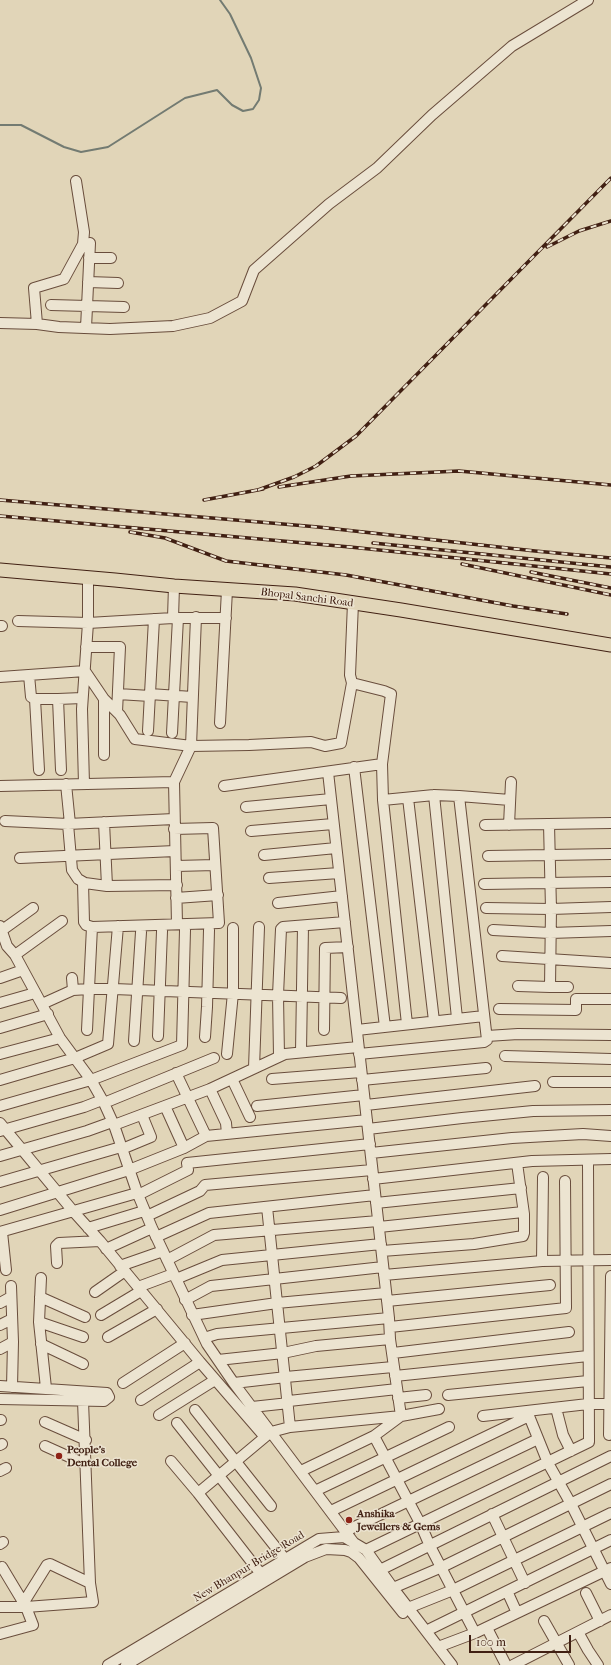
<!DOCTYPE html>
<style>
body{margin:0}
#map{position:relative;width:611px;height:1665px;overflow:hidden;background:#e1d5b8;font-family:"IM FELL French Canon",serif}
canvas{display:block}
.scale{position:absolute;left:469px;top:1635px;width:102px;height:18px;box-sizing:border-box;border:2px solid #412013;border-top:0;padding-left:5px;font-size:12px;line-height:14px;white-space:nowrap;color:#412013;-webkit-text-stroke:3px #ece4d1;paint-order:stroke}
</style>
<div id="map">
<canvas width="611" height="1665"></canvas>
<div class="scale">100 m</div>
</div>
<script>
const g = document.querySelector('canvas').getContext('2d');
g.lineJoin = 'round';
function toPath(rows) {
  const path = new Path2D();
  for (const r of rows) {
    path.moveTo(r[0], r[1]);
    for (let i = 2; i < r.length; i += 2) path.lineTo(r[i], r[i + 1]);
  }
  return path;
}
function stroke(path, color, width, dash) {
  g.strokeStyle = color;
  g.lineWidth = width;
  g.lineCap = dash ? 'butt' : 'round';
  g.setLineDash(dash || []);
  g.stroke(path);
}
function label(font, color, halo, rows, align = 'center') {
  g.font = font + ' "IM FELL French Canon",serif';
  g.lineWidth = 3;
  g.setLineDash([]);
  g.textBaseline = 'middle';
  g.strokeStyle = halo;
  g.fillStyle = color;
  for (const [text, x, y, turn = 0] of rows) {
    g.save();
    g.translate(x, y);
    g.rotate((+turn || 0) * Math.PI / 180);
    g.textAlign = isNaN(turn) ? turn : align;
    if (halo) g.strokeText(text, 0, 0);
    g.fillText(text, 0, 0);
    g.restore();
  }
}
const stream = toPath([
 [0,125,21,125,64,147,81,152,108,147,185,98,217,90,232,105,243,111,253,109,259,100,261,88,251,58,230,14,220,0]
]);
const minor = toPath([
 [89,258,111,258],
 [88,282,118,283],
 [51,305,124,307],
 [0,323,37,324,59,327,110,329,173,326,210,318,242,301,254,270,329,204,377,168,432,115,512,46,588,0],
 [37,324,34,288,64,279,83,244,84,232,76,181],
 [86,328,90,243],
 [353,603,350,675,352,683,384,691,391,694,382,764,383,800,434,795,459,796,487,1040,484,1042,359,1054],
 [173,618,174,586],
 [18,621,88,623,173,618,226,618],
 [0,626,2,626],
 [86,647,120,647,117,712],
 [29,675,31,697,35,699],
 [0,677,85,671,104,699,104,755],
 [118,694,150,696],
 [150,694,192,697],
 [104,699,120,715,135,739,191,746,249,745,311,742,325,746,341,743,352,683],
 [220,723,227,590],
 [148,731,154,619],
 [172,733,178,618],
 [354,767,385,1027],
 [39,770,35,699,58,699],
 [61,770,58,699,82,698],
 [66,784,70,824],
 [84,784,82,709,88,623,88,577],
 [0,786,174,782],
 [224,786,382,764],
 [434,795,457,1018],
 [459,796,510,800],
 [408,798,434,1021],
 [383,800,407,1024],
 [246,807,331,799],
 [5,821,68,824,174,819],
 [104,822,107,886],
 [68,824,72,870,78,879,85,883,107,886,177,885],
 [549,824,551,909,550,987,568,987],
 [485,825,611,823],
 [509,825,511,782],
 [251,831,333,824],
 [264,855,336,848],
 [488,856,611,854],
 [20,858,175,851],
 [176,866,215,865],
 [269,878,339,873],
 [83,882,84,922,86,925,92,927,219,923,213,828,174,829],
 [484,884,611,882],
 [176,898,218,895],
 [278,903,342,896],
 [486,908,551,909,611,907],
 [177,924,174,782,191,746,196,617],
 [0,926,7,946,15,955,60,1038,91,1080,104,1103,114,1125,137,1192,152,1228,207,1344,233,1382,354,1543],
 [493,930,550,933,611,931],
 [1,931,33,908],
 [15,955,62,921],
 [502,956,611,963],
 [0,978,23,970],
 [72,978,73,990],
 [518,986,550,987],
 [0,1003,35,993],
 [42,1004,73,990,89,989,114,989,341,998],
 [499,1009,576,1010,576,999,611,999],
 [0,1028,48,1014],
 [87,1030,92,927],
 [324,1030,325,948,348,947],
 [357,1030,484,1016],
 [158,1036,162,931],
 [487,1036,518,1034,611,1035],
 [205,1037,207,1007,209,930],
 [134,1041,141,932],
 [301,1051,303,926],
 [0,1054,60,1038],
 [227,1054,233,993,233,928],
 [279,1056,278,995,281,929,283,927,345,922],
 [505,1056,611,1059],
 [254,1068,259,927],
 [176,1073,206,1136],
 [232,1079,250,1117],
 [272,1079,361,1072],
 [0,1080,75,1058,108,1044,118,926],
 [362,1080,486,1068],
 [553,1082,611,1082],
 [210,1089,226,1123,227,1134],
 [104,1103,214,1058],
 [366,1105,535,1086],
 [0,1106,91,1080,182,1045,185,930],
 [165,1106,184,1148],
 [257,1106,364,1095],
 [0,1123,73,1211,100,1241,200,1362,264,1436],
 [114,1125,210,1089,285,1054,358,1047],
 [368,1129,462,1118,533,1111,611,1110],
 [0,1131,84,1107,102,1100],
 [122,1149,151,1137,142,1115],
 [371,1153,512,1138,583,1134,611,1136],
 [0,1156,87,1131,112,1122],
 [373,1179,532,1161,611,1159],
 [0,1182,121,1147],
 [138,1195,188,1170,187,1163,370,1144],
 [376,1203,521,1188],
 [267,1207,290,1427],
 [0,1210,129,1170,184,1148,206,1136,367,1120],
 [147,1216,200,1191,205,1185,372,1170],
 [379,1227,523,1212],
 [88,1228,144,1211],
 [0,1232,137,1193],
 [2,1232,6,1270],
 [156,1237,209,1213,375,1195],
 [106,1249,152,1228],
 [382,1251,474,1244,523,1236,524,1233,524,1214,517,1163],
 [167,1260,214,1235,378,1221],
 [542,1261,543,1177],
 [57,1263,56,1246,59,1243,100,1241],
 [120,1266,163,1251],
 [384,1275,542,1261,611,1260],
 [41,1278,39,1322,46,1388],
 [176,1279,222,1260,381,1244],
 [11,1286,13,1342,12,1387],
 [138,1287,173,1274],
 [95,1292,125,1271],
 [40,1297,85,1317],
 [185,1300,211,1286,383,1267],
 [387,1301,550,1285],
 [0,1303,11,1297],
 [101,1315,141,1291],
 [192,1315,277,1303,386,1293],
 [39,1322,83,1337],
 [0,1325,12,1319],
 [390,1327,566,1308,565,1181],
 [108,1337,157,1309],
 [204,1338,217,1334,389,1318],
 [41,1344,83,1364],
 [0,1349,13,1342],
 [393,1353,569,1332],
 [218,1360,283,1353,316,1346,390,1339],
 [395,1376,588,1356],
 [123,1383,185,1343],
 [234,1383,286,1377,393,1367],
 [0,1386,107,1393,109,1397,104,1401,0,1399],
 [448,1395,588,1381],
 [398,1398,426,1395],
 [141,1400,200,1362],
 [289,1401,397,1389],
 [252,1407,289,1403],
 [556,1408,563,1435,571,1451],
 [195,1410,271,1506],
 [527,1411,548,1463,571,1504,611,1584],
 [159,1415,215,1380],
 [483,1416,588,1404,611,1404],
 [0,1420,1,1420],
 [45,1422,86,1440],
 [177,1423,285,1559],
 [609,1435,611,1276],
 [374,1436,420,1523,430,1546,475,1633],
 [0,1445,2,1444],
 [45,1446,85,1464],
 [171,1461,198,1493,261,1574],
 [0,1471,6,1468],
 [301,1471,374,1436,401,1416,390,1339,389,1318,328,772],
 [315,1491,449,1427],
 [198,1493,271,1432,290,1427,401,1416,439,1409],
 [331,1511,529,1416],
 [492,1514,525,1583],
 [346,1531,538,1439],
 [0,1544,3,1542],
 [366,1550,589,1442,588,1160],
 [0,1568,2,1567,26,1607,33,1625,0,1634],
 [380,1570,611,1456],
 [393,1588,442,1567,611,1484],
 [507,1591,517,1613],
 [586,1593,600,1621],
 [24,1602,47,1565,50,1564,90,1583],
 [0,1607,26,1607,93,1602,90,1583,83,1401],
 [408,1608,453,1590,611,1513],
 [544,1621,569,1665],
 [487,1628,506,1665],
 [426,1631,611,1540],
 [578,1632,588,1650,598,1665],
 [438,1647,475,1633,611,1568],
 [108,1665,319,1539,344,1537,366,1550,393,1588,452,1665],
 [126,1665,305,1557,326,1549,345,1550,351,1552,359,1558,403,1613],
 [513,1665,611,1615]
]);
const major = toPath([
 [0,570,115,580,174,586,295,594,401,610,611,645]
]);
const rail = toPath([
 [547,247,579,231,611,221],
 [279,487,351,476,459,471,611,485],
 [258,490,294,477,316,466,356,436,611,178],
 [0,500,318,527,535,551,611,558],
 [204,500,263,489],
 [0,516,350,547,611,574],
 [130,532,165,538,226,561,346,575,513,606,567,614],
 [373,543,611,567],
 [462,564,611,595],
 [531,572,611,588]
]);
const markers = [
 [59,1456,4,"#8f2418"],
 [349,1520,4,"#8f2418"]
];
const streetNames = [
 ["Bhopal Sanchi Road",307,598,7],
 ["New Bhanpur Bridge Road",249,1567,-31]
];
const poiNames = [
 ["People's",67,1450],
 ["Dental College",67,1463],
 ["Anshika",357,1514],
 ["Jewellers & Gems",357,1527]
];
stroke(stream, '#737b72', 2);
stroke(minor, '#694d3c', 12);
stroke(major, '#412013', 15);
stroke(minor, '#ece4d1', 10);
stroke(major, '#e1d5b8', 13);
stroke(rail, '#412013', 3.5);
stroke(rail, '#ece4d1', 2, [6]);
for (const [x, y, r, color] of markers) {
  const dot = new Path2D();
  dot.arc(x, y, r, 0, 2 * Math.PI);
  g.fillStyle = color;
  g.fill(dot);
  stroke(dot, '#ece4d1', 1.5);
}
label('11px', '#412013', '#ece4d1', streetNames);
label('bold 11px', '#412013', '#ece4d1', poiNames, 'left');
</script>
